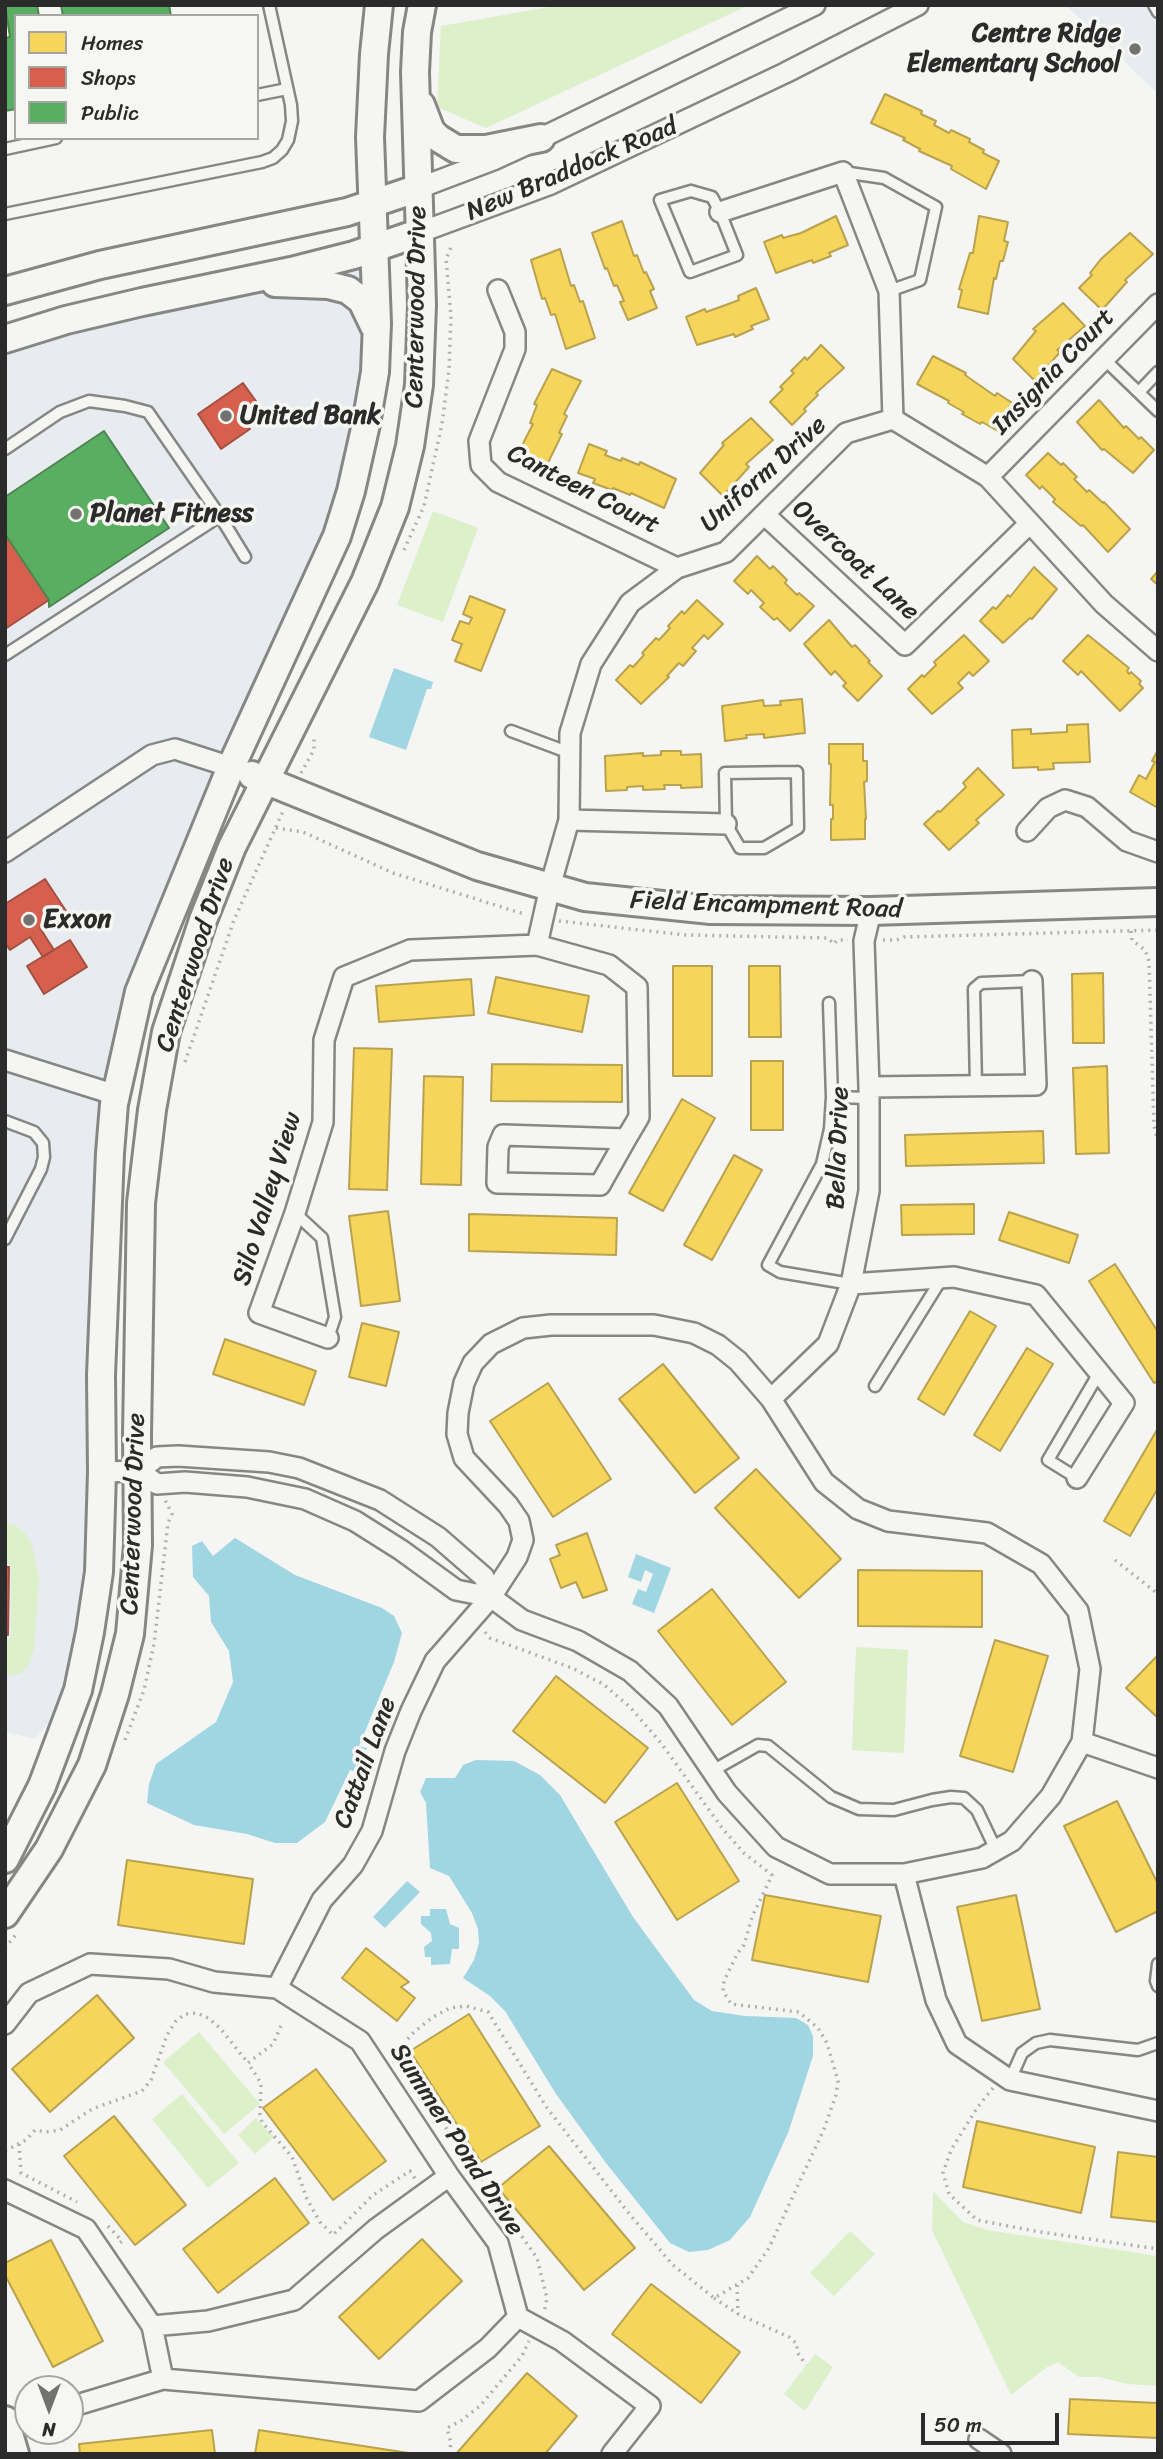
<!DOCTYPE html>
<style>
body{margin:0}
#map{position:relative;width:1163px;height:2459px;overflow:hidden;background:#f5f5f3;font-family:Sriracha,sans-serif}
canvas{display:block}
.frame{position:absolute;inset:0;border:7px solid #2b2b2b;pointer-events:none}
.legend{position:absolute;left:14px;top:14px;width:245px;height:126px;box-sizing:border-box;background:#f6f6f2;border:2px solid #a5a5a2;margin:0;padding:9px 12px;list-style:none;font-size:21px;color:#2b2b2b}
.legend li{display:flex;align-items:center;gap:14px;height:35px}
.legend b{width:35px;border:2px solid #a5a5a2}
.north{position:absolute;left:14px;top:2375px;width:70px;height:70px;box-sizing:border-box;background:#f6f6f2;border:2px solid #a5a5a2;border-radius:50%;rotate:180deg;font-size:19px;font-weight:700;line-height:28px;text-align:center;color:#2b2b2b}
.north::after{content:'';display:block;margin:auto;width:24px;height:32px;background:#727271;clip-path:polygon(50% 0,100% 100%,50% 72%,0 100%)}
.scale{position:absolute;left:921px;top:2413px;width:138px;height:32px;box-sizing:border-box;border:4px solid #2b2b2b;border-top:0;padding-left:9px;font-size:21px;line-height:24px;white-space:nowrap;color:#2b2b2b;-webkit-text-stroke:5px #f6f6f2;paint-order:stroke}
</style>
<div id="map">
<canvas width="1163" height="2459"></canvas>
<div class="frame"></div>
<ul class="legend">
<li><b style="height:19px;background:#f6d55c"></b>Homes</li>
<li><b style="height:19px;background:#d6604d"></b>Shops</li>
<li><b style="height:19px;background:#5aae61"></b>Public</li>
</ul>
<div class="north">N</div>
<div class="scale">50 m</div>
</div>
<script>
const g = document.querySelector('canvas').getContext('2d');
g.lineJoin = 'round';
function fillPath(path, color) {
  g.fillStyle = color;
  g.fill(path, 'evenodd');
}
function toPath(rows) {
  const path = new Path2D();
  for (const r of rows) {
    path.moveTo(r[0], r[1]);
    for (let i = 2; i < r.length; i += 2) path.lineTo(r[i], r[i + 1]);
  }
  return path;
}
function stroke(path, color, width, dash) {
  g.strokeStyle = color;
  g.lineWidth = width;
  g.lineCap = dash ? 'butt' : 'round';
  g.setLineDash(dash || []);
  g.stroke(path);
}
function label(font, color, halo, rows, align = 'center') {
  g.font = font + ' Sriracha,sans-serif';
  g.lineWidth = 7;
  g.setLineDash([]);
  g.textBaseline = 'middle';
  g.strokeStyle = halo;
  g.fillStyle = color;
  for (const [text, x, y, turn = 0] of rows) {
    g.save();
    g.translate(x, y);
    g.rotate((+turn || 0) * Math.PI / 180);
    g.textAlign = isNaN(turn) ? turn : align;
    if (halo) g.strokeText(text, 0, 0);
    g.fillText(text, 0, 0);
    g.restore();
  }
}
const built = toPath([
 [1065,5,1158,5,1158,94],
 [375,248,351,491,231,767,116,1095,102,1472,78,1690,35,1739,5,1732,5,339]
]);
const green = toPath([
 [560,5,749,5,486,128,437,107,441,26],
 [433,511,478,528,443,622,397,605],
 [5,1524,13,1524,25,1533,32,1545,39,1578,34,1649,28,1666,22,1673,12,1676,5,1675,5,1638,11,1638,11,1565,5,1565],
 [856,1647,908,1650,904,1753,852,1750],
 [199,2032,260,2104,224,2134,163,2062],
 [182,2094,239,2163,208,2188,152,2119],
 [256,2118,274,2137,255,2154,238,2135],
 [933,2191,963,2222,987,2230,1158,2256,1158,2386,1128,2384,1099,2377,1079,2377,1058,2362,1047,2367,1011,2395,932,2230],
 [850,2231,875,2254,834,2296,810,2273],
 [815,2354,833,2367,805,2411,784,2394]
]);
const water = toPath([
 [394,668,433,682,431,689,427,689,406,750,369,737],
 [235,1538,295,1575,382,1608,394,1616,402,1633,394,1662,359,1746,367,1748,358,1772,350,1770,325,1822,297,1843,275,1843,247,1834,194,1825,147,1803,149,1784,156,1764,216,1722,233,1682,229,1651,211,1622,209,1596,193,1577,192,1546,202,1541,213,1556],
 [636,1554,671,1568,654,1613,632,1604,638,1589,646,1592,653,1574,645,1570,641,1582,628,1577],
 [476,1760,514,1761,540,1775,560,1795,633,1917,694,2000,712,2011,745,2016,796,2018,808,2025,813,2036,813,2056,788,2133,750,2217,730,2240,708,2250,689,2252,670,2243,606,2163,556,2094,505,2011,490,1996,463,1978,474,1960,479,1943,478,1929,472,1913,449,1876,430,1868,426,1803,420,1792,426,1778,455,1778,463,1765],
 [407,1881,420,1892,385,1928,373,1917],
 [430,1909,446,1909,450,1924,459,1928,459,1949,452,1949,450,1964,431,1965,431,1957,425,1957,424,1947,432,1941,431,1933,421,1924,421,1916,430,1916]
]);
const homes = toPath([
 [885,94,922,111,921,114,936,121,934,125,949,133,951,130,970,139,969,142,984,150,983,153,999,161,986,189,951,169,952,166,919,151,920,149,903,140,905,138,871,123,885,94],
 [836,216,848,245,829,253,831,256,813,263,812,260,776,273,764,242,782,235,783,238,801,233,836,216],
 [979,216,1008,222,1004,241,1008,242,1003,261,1000,261,996,279,994,278,988,314,958,307,962,290,959,289,970,253,973,253,979,216],
 [622,221,634,256,637,255,644,273,646,272,654,289,650,291,657,308,628,320,620,302,624,301,617,285,614,286,607,268,605,269,592,233,622,221],
 [1130,233,1153,254,1125,280,1127,282,1102,310,1079,288,1092,275,1090,273,1101,259,1130,233],
 [560,249,571,286,574,285,580,302,583,301,595,338,566,349,555,314,551,315,545,298,542,299,531,260,560,249],
 [756,288,769,319,751,326,753,329,735,337,734,334,697,345,686,317,705,309,706,312,723,306,739,300,738,296,756,288],
 [1063,303,1085,326,1057,350,1060,352,1035,381,1013,359,1036,331,1033,329,1063,303],
 [821,345,844,368,816,393,818,395,804,409,806,411,792,425,770,402,783,389,780,387,794,373,791,371,805,357,807,360,821,345],
 [933,356,966,373,965,375,995,396,997,393,1014,404,998,431,982,422,980,424,962,414,964,412,948,403,949,401,917,384,933,356],
 [552,369,581,381,564,414,567,416,559,433,562,434,545,469,516,457,533,424,530,423,537,405,534,404,552,369],
 [1099,400,1124,428,1126,426,1139,439,1141,437,1154,450,1133,473,1104,449,1102,450,1077,422,1099,400],
 [751,418,773,440,746,464,749,467,723,496,700,473,724,445,722,443,751,418],
 [589,444,607,451,605,455,621,461,622,458,639,465,640,462,676,479,664,508,631,493,630,495,613,488,612,490,593,483,595,479,578,473,589,444],
 [1048,453,1061,465,1063,463,1077,477,1074,479,1087,492,1089,490,1103,503,1104,502,1130,529,1108,552,1083,525,1081,526,1053,502,1055,499,1042,486,1040,489,1026,475,1048,453],
 [757,556,770,569,773,566,787,580,785,583,797,595,799,593,814,606,790,631,777,618,774,620,760,607,764,603,751,590,748,594,734,581,757,556],
 [1034,567,1057,589,1032,619,1030,618,1003,643,980,621,993,607,996,609,1008,595,1010,597,1034,567],
 [1158,571,1158,585,1151,579,1158,571],
 [470,596,505,610,481,671,455,661,462,644,452,640,460,621,469,624,472,618,463,614,470,596],
 [697,600,723,624,708,639,704,635,692,648,696,651,683,666,679,663,667,676,669,677,641,704,616,680,630,665,633,667,644,655,642,653,656,638,659,640,670,628,668,626,682,611,684,614,697,600],
 [829,620,852,647,855,645,870,661,868,662,882,676,858,701,843,686,846,683,835,671,831,675,804,644,829,620],
 [964,635,989,661,973,676,969,672,958,683,963,688,932,714,908,689,922,675,924,677,936,665,934,662,964,635],
 [1088,635,1129,668,1127,671,1129,674,1131,672,1141,681,1139,684,1143,688,1120,711,1081,671,1078,675,1063,661,1088,635],
 [802,699,805,733,764,738,764,734,746,735,747,738,725,741,722,706,763,700,764,706,781,705,780,701,802,699],
 [1088,724,1090,762,1053,763,1054,769,1038,770,1038,767,1013,768,1012,730,1031,729,1031,734,1067,732,1067,725,1088,724],
 [829,744,863,744,863,761,867,761,867,781,864,782,866,819,865,819,865,839,831,840,831,819,833,819,833,805,830,805,831,764,829,764,829,744],
 [1158,750,1158,808,1130,792,1139,775,1146,779,1155,762,1152,761,1158,750],
 [661,751,681,751,681,755,701,754,702,787,681,788,681,785,664,785,665,789,643,790,643,786,627,787,627,790,606,791,605,756,643,753,643,756,661,755,661,751],
 [978,768,1004,795,976,820,979,823,949,850,924,824,938,811,940,812,966,787,963,783,978,768],
 [673,966,712,966,712,1076,673,1076,673,966],
 [749,966,780,966,781,1037,749,1037,749,966],
 [1103,973,1104,1043,1073,1043,1072,974,1103,973],
 [496,977,589,996,582,1032,488,1013,496,977],
 [471,979,474,1015,379,1022,376,986,471,979],
 [354,1048,392,1049,387,1190,349,1189,354,1048],
 [751,1061,783,1061,783,1130,751,1130,751,1061],
 [492,1064,622,1065,622,1102,491,1101,492,1064],
 [1107,1066,1109,1153,1076,1154,1073,1068,1107,1066],
 [424,1076,463,1077,461,1185,421,1184,424,1076],
 [682,1099,715,1118,663,1211,629,1193,682,1099],
 [1043,1131,1044,1163,906,1166,905,1135,1043,1131],
 [734,1155,762,1170,712,1260,684,1245,734,1155],
 [974,1204,974,1234,902,1235,901,1205,974,1204],
 [388,1211,400,1301,361,1306,349,1216,388,1211],
 [1009,1212,1078,1235,1069,1263,999,1240,1009,1212],
 [469,1214,617,1218,616,1255,469,1251,469,1214],
 [1115,1264,1158,1332,1158,1381,1154,1383,1089,1281,1115,1264],
 [970,1311,996,1326,944,1415,918,1399,970,1311],
 [362,1323,399,1332,386,1386,349,1377,362,1323],
 [225,1339,316,1371,304,1405,213,1374,225,1339],
 [1027,1348,1053,1364,1000,1451,974,1435,1027,1348],
 [663,1364,739,1458,695,1493,619,1399,663,1364],
 [548,1383,611,1479,553,1517,490,1421,548,1383],
 [1158,1428,1158,1488,1130,1536,1104,1521,1158,1428],
 [756,1469,841,1559,799,1598,715,1508,756,1469],
 [587,1533,607,1590,583,1598,576,1582,561,1588,550,1559,560,1555,556,1545,587,1533],
 [858,1570,982,1571,982,1627,858,1626,858,1570],
 [712,1589,786,1682,732,1725,658,1631,712,1589],
 [995,1640,1048,1656,1013,1772,960,1756,995,1640],
 [1158,1655,1158,1718,1126,1688,1158,1655],
 [556,1676,648,1748,605,1803,513,1731,556,1676],
 [677,1783,739,1881,677,1920,615,1822,677,1783],
 [1117,1801,1158,1884,1158,1911,1116,1932,1064,1826,1117,1801],
 [127,1860,253,1879,244,1944,118,1925,127,1860],
 [765,1895,881,1916,868,1982,752,1960,765,1895],
 [1016,1895,1040,2009,982,2021,957,1907,1016,1895],
 [366,1948,409,1982,401,1987,415,1998,397,2021,342,1978,366,1948],
 [97,1995,134,2038,50,2112,12,2069,97,1995],
 [469,2014,540,2126,481,2162,410,2051,469,2014],
 [316,2069,386,2161,333,2200,263,2108,316,2069],
 [114,2116,186,2205,135,2245,64,2156,114,2116],
 [977,2121,1095,2147,1081,2213,963,2187,977,2121],
 [549,2146,635,2248,584,2290,498,2188,549,2146],
 [1118,2152,1158,2157,1158,2222,1111,2217,1118,2152],
 [275,2178,309,2223,218,2293,183,2249,275,2178],
 [422,2239,462,2281,379,2359,339,2317,422,2239],
 [51,2240,103,2341,53,2367,5,2275,5,2263,51,2240],
 [651,2284,740,2352,701,2403,612,2334,651,2284],
 [527,2373,577,2416,545,2454,456,2454,527,2373],
 [1070,2399,1158,2403,1158,2438,1068,2434,1070,2399],
 [212,2430,215,2454,80,2454,79,2444,212,2430],
 [259,2430,415,2454,255,2454,259,2430]
]);
const shops = toPath([
 [243,383,258,404,249,410,254,417,245,423,250,429,221,449,198,414,243,383],
 [7,536,49,600,5,629,5,537,7,536],
 [45,879,66,911,40,928,54,950,43,957,30,937,10,950,5,943,5,904,45,879],
 [70,940,87,967,44,994,27,966,70,940],
 [5,1567,9,1567,8,1635,5,1635,5,1567]
]);
const public = toPath([
 [5,5,37,5,39,16,16,16,16,109,5,111,5,38,10,37,5,5],
 [61,5,169,5,171,16,63,16,61,5],
 [104,431,169,528,49,607,49,600,5,534,5,497,104,431]
]);
const path = toPath([
 [404,550,424,506,442,424,449,370,451,316,446,259,451,247],
 [301,773,314,750,314,736],
 [276,828,303,832,393,873,524,914],
 [559,921,686,935,828,938,834,944,837,940,848,940],
 [1131,931,1132,940,1145,950,1149,961,1154,1126,1158,1141],
 [883,940,897,940,904,937,1158,930],
 [185,1062,234,920,284,809],
 [1115,1560,1158,1594],
 [485,1632,490,1638,572,1668,603,1684,630,1707,661,1743,722,1828,744,1853,772,1875,752,1917,744,1945,737,1954,724,1981,723,1991,731,2004,799,2012,818,2028,827,2043,838,2081,836,2095,824,2129,769,2248,748,2278,714,2298,673,2265,631,2216,547,2108,488,2012,466,2006,450,2008,433,2017,414,2032,394,2054,537,2258,547,2298,544,2313],
 [125,1740,144,1690,154,1644,168,1523,172,1514,165,1500],
 [5,1948,17,1933],
 [281,2026,273,2044,248,2063,261,2083,260,2114,262,2122,292,2157,307,2199,320,2222,333,2235,373,2195,410,2171,416,2180],
 [993,2088,977,2108,951,2150,943,2173,949,2194,977,2220,1040,2232,1158,2249],
 [19,2144,21,2173,77,2202],
 [5,2151,26,2140,35,2130,46,2132,60,2130,92,2109,142,2091,151,2080,167,2035,176,2021,185,2014,197,2013,208,2018,220,2028,248,2063],
 [108,2226,122,2241,117,2245],
 [737,2285,738,2314],
 [714,2298,738,2314,789,2337,797,2344,797,2352,806,2365],
 [449,2454,451,2443,447,2428,462,2420,480,2406,522,2356,529,2341]
]);
const lane = toPath([
 [1154,5,1158,12],
 [257,95,287,89],
 [5,149,56,138],
 [843,172,884,178,936,207,920,280,889,291],
 [691,191,712,197,720,212,737,255,690,272,660,200,691,191],
 [5,214,262,162,273,158,282,150,288,140,292,121,291,105,269,5],
 [1104,359,1158,411],
 [1139,392,1158,372],
 [5,449,60,412,89,401,125,406,148,412,220,516,5,655],
 [220,516,245,557],
 [511,731,570,753],
 [797,772,798,828,764,848,740,848,726,824,725,773,797,772],
 [829,1003,832,1097,830,1129,822,1164,768,1265,780,1272,851,1284],
 [976,1086,974,989,981,983,1032,981],
 [832,1097,869,1098],
 [5,1121,34,1132,43,1143,44,1157,41,1169,5,1239],
 [295,1213,322,1238,335,1317,328,1338],
 [875,1386,942,1278],
 [1077,1478,1048,1460,1099,1373],
 [712,1771,758,1745,768,1746,831,1797,859,1809,894,1810,932,1800,951,1797,964,1798,977,1810,996,1850],
 [1158,1964,1156,1981,1158,1986],
 [1010,2080,1022,2053,1036,2043,1050,2040,1138,2050,1158,2043]
]);
const street = toPath([
 [419,188,493,160,541,138,815,5],
 [720,212,843,172,889,291,893,419],
 [421,232,551,184,785,73,918,5],
 [498,290,515,332,515,349,479,441,481,465,498,482,677,568],
 [988,477,1158,304],
 [765,515,905,645,1029,524],
 [569,820,726,824],
 [1027,831,1048,808,1065,800,1087,807,1127,841,1158,852],
 [5,852,152,755,175,749,231,767],
 [537,945,550,887,569,820,570,733,591,664,630,603,677,568,726,552,846,433,893,419,988,477,1104,604,1158,651],
 [5,1060,116,1095],
 [869,1087,1036,1085,1032,981],
 [851,1284,954,1277,1036,1295,1124,1403,1077,1478],
 [328,1338,259,1313,295,1213,323,1122,324,1040,344,977,410,950,537,945,609,965,637,987,639,1117,626,1139,600,1185,497,1183,498,1147,503,1135,626,1139],
 [771,1399,828,1344,851,1284,869,1191,869,1087,864,941,871,911],
 [139,1471,157,1484,185,1482,247,1487,305,1499,355,1521,401,1550,456,1590,491,1597,522,1620,578,1641,630,1671,668,1706,727,1793,776,1847,830,1874,904,1874,982,1858,1012,1841,1051,1796,1082,1742,1090,1669,1078,1611,1041,1564,987,1533,888,1521,858,1509,824,1482,771,1399,738,1361,718,1345,694,1333,654,1325,551,1325,523,1328,491,1344,473,1363,464,1383,458,1413,457,1434,464,1458,508,1505,519,1521,523,1540,517,1557,491,1597,435,1661,411,1711,395,1751,372,1831,353,1865,322,1900,277,1988],
 [102,1472,139,1471,157,1457,178,1456,269,1462,299,1468,380,1500,438,1537,484,1577,491,1597],
 [1082,1742,1158,1768],
 [904,1874,936,2000,957,2044,1010,2080,1158,2111],
 [5,2024,29,1993,90,1964,169,1969,214,1982,277,1988,360,2041,449,2176,498,2243,518,2317,488,2348,419,2401,163,2379,70,2407],
 [5,2190,86,2229,152,2326,163,2379],
 [518,2317,562,2341,650,2406,612,2454],
 [152,2326,208,2321,294,2300,376,2229,449,2176],
 [8,2426,28,2420],
 [979,2439,1001,2454]
]);
const secondary = toPath([
 [421,105,431,131,438,138,456,149,486,149,541,138],
 [275,283,328,285,348,290,362,301,374,326],
 [5,291,100,265,347,212,419,188],
 [5,339,66,320,142,302,291,271,354,255,421,232],
 [252,775,477,866,585,897,711,910,871,911,1158,902],
 [5,1859,42,1786,78,1690,90,1632,99,1572,102,1472,101,1375,110,1153,114,1104,139,992,231,767,337,536,351,491,366,424,375,372,377,323,370,137,374,54,379,5],
 [5,1914,49,1849,92,1765,115,1694,130,1634,138,1545,137,1434,141,1203,152,1110,166,1032,203,920,232,847,365,582,395,507,410,446,419,385,422,305,415,72,417,32,422,5],
 [5,2420,15,2454]
]);
const markers = [
 [1135,49,7,"#727271"],
 [226,416,7,"#727271"],
 [76,514,7,"#727271"],
 [29,920,7,"#727271"]
];
const poiNames = [
 ["Centre Ridge",1121,34,"right"],
 ["Elementary School",1121,64,"right"],
 ["United Bank",240,416],
 ["Planet Fitness",90,514],
 ["Exxon",43,920]
];
const streetNames = [
 ["New Braddock Road",572,170,-23],
 ["Centerwood Drive",417,307,-89],
 ["Insignia Court",1054,372,-46],
 ["Uniform Drive",764,475,-42],
 ["Canteen Court",583,490,27],
 ["Overcoat Lane",855,561,43],
 ["Field Encampment Road",766,906,2],
 ["Centerwood Drive",196,955,-72],
 ["Bella Drive",839,1148,-88],
 ["Silo Valley View",268,1199,-73],
 ["Centerwood Drive",134,1514,-88],
 ["Cattail Lane",366,1763,-70],
 ["Summer Pond Drive",456,2140,57]
];
fillPath(built, '#e8ecf1');
fillPath(green, '#dcf0c9');
fillPath(water, '#a0d6e2');
fillPath(homes, '#f6d55c');
stroke(homes, '#b9a24d', 2);
fillPath(shops, '#d6604d');
stroke(shops, '#a35043', 2);
fillPath(public, '#5aae61');
stroke(public, '#4c8751', 2);
stroke(lane, '#868685', 15);
stroke(street, '#868685', 24);
stroke(secondary, '#868685', 32);
stroke(path, '#b0b0af', 3.5, [2, 5]);
stroke(lane, '#f5f5f3', 10);
stroke(street, '#f5f5f3', 19);
stroke(secondary, '#f5f5f3', 26);
for (const [x, y, r, color] of markers) {
  const dot = new Path2D();
  dot.arc(x, y, r, 0, 2 * Math.PI);
  g.fillStyle = color;
  g.fill(dot);
  stroke(dot, '#f6f6f2', 2.5);
}
label('bold 26px', '#2b2b2b', '#f6f6f2', poiNames, 'left');
label('26px', '#2b2b2b', '#f6f6f2', streetNames);
</script>
